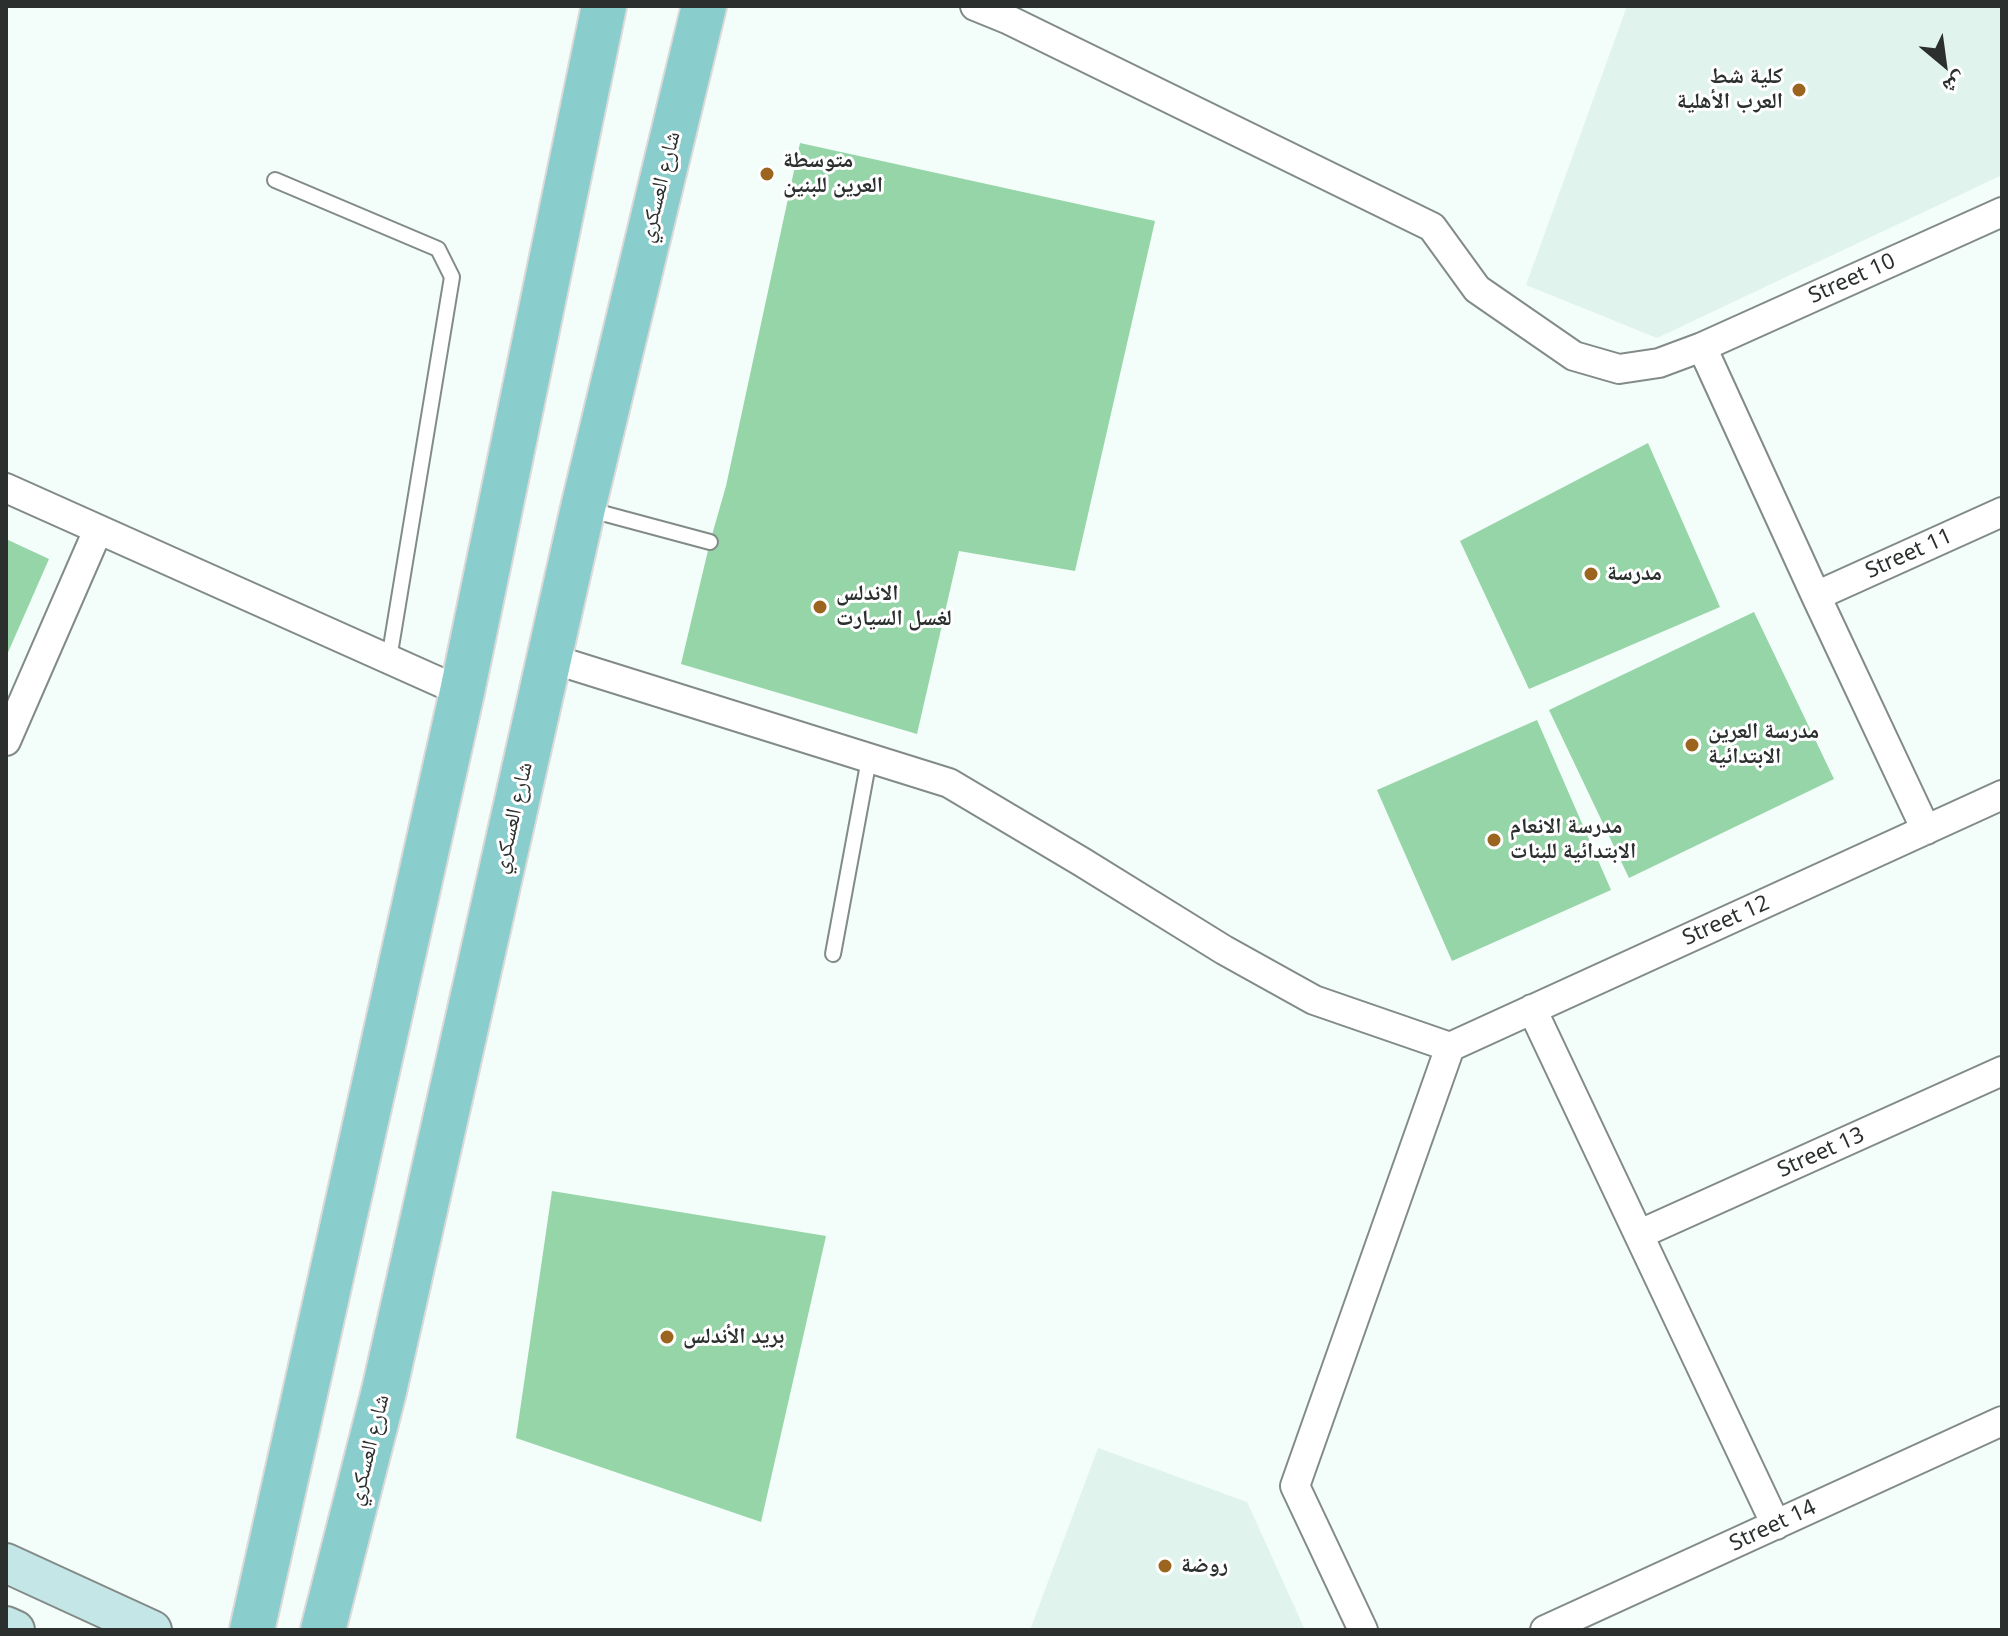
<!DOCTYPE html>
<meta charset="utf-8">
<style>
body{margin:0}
#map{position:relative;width:2008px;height:1636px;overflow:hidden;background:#f3fdf9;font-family:"Noto Sans","Noto Naskh Arabic",sans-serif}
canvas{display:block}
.frame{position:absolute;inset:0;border:8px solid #2b2f2e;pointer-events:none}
.north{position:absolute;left:1904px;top:24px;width:80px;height:80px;-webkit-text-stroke:6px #fff;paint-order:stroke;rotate:151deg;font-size:22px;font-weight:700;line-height:32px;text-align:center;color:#2b2f2e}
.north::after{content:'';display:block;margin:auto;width:28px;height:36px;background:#2b2f2e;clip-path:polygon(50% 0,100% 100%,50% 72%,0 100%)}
</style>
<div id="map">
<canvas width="2008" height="1636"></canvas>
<div class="frame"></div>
<div class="north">ش</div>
</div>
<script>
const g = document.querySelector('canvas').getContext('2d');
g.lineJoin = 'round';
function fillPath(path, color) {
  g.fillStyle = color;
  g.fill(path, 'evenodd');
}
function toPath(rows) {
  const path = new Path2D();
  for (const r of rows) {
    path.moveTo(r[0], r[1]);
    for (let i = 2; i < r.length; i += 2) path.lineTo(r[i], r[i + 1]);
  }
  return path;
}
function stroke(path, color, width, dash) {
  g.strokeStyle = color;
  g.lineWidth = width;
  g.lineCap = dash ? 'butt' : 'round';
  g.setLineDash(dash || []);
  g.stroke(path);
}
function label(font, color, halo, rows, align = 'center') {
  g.font = font + ' "Noto Sans","Noto Naskh Arabic",sans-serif';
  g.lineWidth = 6;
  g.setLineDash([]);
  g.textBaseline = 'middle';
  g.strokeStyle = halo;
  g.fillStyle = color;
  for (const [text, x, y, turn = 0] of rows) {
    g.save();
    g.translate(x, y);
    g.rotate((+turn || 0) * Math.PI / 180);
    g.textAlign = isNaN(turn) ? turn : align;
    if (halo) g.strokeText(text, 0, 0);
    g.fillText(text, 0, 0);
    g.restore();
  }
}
const built = toPath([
 [1627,6,2002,6,2002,175,1657,338,1526,285],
 [1098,1448,1247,1502,1305,1630,1030,1630]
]);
const building = toPath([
 [800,143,1155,221,1075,571,959,551,917,734,681,664,710,542,726,486],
 [1648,443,1720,607,1529,689,1460,541],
 [6,539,49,559,6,657],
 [1754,612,1834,779,1629,878,1549,710],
 [1537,720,1611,890,1452,961,1377,790],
 [552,1191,826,1236,761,1522,516,1438]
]);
const lane = toPath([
 [275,180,438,249,452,277,389,659],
 [587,509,710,542],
 [833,954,869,759]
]);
const street = toPath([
 [975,6,1007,19,1432,227,1477,289,1574,356,1619,369,1659,363,1702,347,2002,212],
 [1702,347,1816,596,1926,830],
 [6,488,462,692],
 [1816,596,2002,512],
 [549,658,949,783,1082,862,1224,950,1314,1000,1450,1047],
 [6,741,98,530],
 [1532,1009,1776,1525],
 [1450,1047,2002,795],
 [1640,1234,2002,1071],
 [1363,1630,1295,1486,1450,1047],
 [1545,1630,2002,1421]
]);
const secondary = toPath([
 [6,1563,152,1630],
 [6,1626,15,1630]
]);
const primary = toPath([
 [252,1630,462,692,604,6],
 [323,1630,384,1391,583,508,704,6]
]);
const markers = [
 [1799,90,8,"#9c651f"],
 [767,174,8,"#9c651f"],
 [1591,574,8,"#9c651f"],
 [820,607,8,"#9c651f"],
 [1692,745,8,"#9c651f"],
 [1494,840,8,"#9c651f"],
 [667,1337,8,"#9c651f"],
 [1165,1566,8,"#9c651f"]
];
const poiNames = [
 ["كلية شط",1783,77,"right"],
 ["العرب الأهلية",1783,102,"right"],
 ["متوسطة",783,161],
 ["العرين للبنين",783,186],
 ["مدرسة",1607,574],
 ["الاندلس",836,594],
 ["لغسل السيارت",836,619],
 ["مدرسة العرين",1708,732],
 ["الابتدائية",1708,757],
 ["مدرسة الانعام",1510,827],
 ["الابتدائية للبنات",1510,852],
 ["بريد الأندلس",683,1337],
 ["روضة",1181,1566]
];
const streetNames = [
 ["شارع العسكري",660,187,-76],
 ["Street 10",1852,279,-24],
 ["Street 11",1909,554,-24],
 ["شارع العسكري",513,818,-77],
 ["Street 12",1726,921,-24],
 ["Street 13",1821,1153,-24],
 ["شارع العسكري",369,1450,-76],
 ["Street 14",1773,1526,-25]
];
fillPath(built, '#e1f3ed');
fillPath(building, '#96d5a7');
stroke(lane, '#828b88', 18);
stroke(street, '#828b88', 32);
stroke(secondary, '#828b88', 42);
stroke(primary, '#d9dad9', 48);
stroke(lane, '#fff', 14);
stroke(street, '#fff', 28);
stroke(secondary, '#c4e6e6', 38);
stroke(primary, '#89cdcc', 44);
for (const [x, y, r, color] of markers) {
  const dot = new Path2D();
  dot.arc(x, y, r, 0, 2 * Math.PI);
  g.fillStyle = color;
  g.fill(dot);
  stroke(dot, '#fff', 3);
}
label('bold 22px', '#2b2f2e', '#fff', poiNames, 'left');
label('22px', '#2b2f2e', '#fff', streetNames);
</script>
